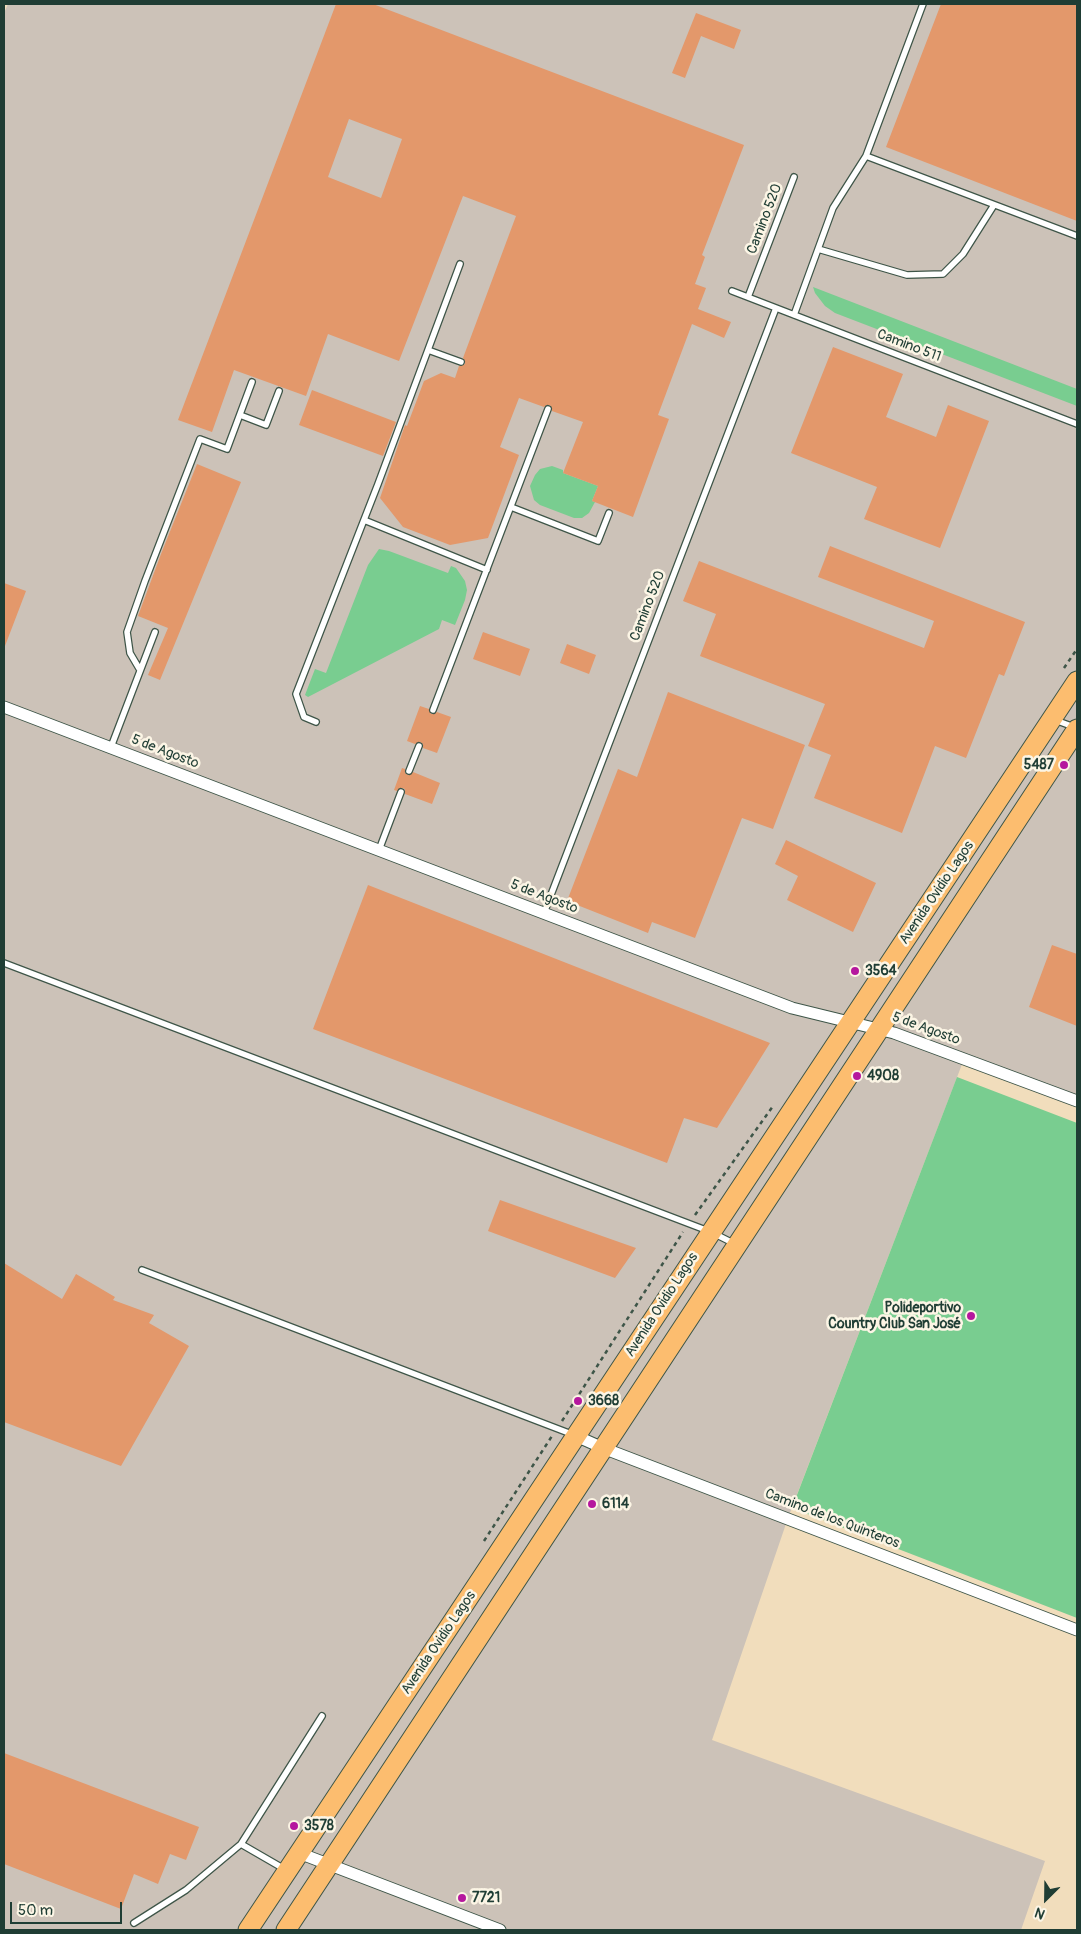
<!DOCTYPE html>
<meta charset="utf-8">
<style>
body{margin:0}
#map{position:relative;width:1081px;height:1934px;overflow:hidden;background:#f1ddbc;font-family:Pangolin,sans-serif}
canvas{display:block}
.frame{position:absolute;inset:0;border:5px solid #1f3d34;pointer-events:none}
.north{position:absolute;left:1021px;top:1874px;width:50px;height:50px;-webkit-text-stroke:4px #fcf5e5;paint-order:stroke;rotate:203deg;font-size:14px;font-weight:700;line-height:20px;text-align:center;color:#1f3d34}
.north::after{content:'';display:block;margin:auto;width:18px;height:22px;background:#1f3d34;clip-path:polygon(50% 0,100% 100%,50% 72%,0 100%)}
.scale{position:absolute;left:10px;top:1902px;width:112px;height:22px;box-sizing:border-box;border:2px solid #1f3d34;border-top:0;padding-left:6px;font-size:15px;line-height:18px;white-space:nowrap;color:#1f3d34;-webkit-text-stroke:4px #fcf5e5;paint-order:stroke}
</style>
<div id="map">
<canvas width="1081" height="1934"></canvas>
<div class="frame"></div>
<div class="north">N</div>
<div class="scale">50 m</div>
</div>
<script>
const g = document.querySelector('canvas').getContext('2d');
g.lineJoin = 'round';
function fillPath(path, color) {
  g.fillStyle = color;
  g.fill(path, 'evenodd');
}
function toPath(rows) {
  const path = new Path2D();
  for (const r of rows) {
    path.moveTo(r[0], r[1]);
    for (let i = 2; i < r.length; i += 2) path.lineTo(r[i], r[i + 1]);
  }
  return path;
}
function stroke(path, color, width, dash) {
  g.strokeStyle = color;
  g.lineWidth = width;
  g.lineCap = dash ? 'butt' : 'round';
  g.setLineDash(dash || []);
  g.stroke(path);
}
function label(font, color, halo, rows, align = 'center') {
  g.font = font + ' Pangolin,sans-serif';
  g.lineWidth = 5;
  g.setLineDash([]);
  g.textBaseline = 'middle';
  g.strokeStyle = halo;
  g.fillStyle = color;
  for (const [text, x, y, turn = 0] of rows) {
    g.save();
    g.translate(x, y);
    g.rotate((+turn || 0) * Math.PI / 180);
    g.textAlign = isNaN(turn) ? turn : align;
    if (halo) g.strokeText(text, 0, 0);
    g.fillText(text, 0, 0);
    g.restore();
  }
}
const industrial = toPath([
 [8,4,1077,4,1077,1101,964,1059,788,1518,712,1740,1045,1861,1021,1930,4,1930,4,13]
]);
const green = toPath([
 [813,287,1077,389,1077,406,835,313,825,306,815,293],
 [552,466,563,470,563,473,598,486,592,501,595,502,589,513,582,518,574,518,540,505,534,500,530,486,535,475,540,469],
 [379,549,389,551,448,573,451,566,456,568,465,581,467,590,465,600,455,625,442,620,439,629,308,697,305,695,315,669,326,673,368,565],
 [957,1077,1077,1123,1077,1618,792,1508]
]);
const building = toPath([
 [336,4,373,4,744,145,702,255,705,257,695,284,706,288,698,309,731,322,724,338,692,324,658,415,669,419,633,517,592,501,598,486,563,473,583,422,552,411,550,405,547,405,544,407,519,398,500,447,519,455,488,538,450,545,403,527,380,498,405,425,407,426,424,381,441,373,455,378,459,366,465,364,465,361,463,358,516,216,463,196,399,361,328,334,306,396,234,370,212,432,178,420],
 [349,119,402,139,381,198,328,177],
 [941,4,1077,4,1077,221,886,147],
 [696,13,741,30,734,49,701,36,685,78,672,73],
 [833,347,903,374,886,417,936,437,948,405,989,421,940,548,864,519,877,487,791,453],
 [312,390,396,422,383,456,299,425],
 [197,464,241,482,160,680,148,675,168,628,138,616,161,554],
 [830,546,1025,622,1004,676,999,674,966,758,935,746,902,833,814,798,831,755,808,746,825,704,700,656,716,614,683,601,699,561,924,648,934,621,818,577],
 [4,583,26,591,5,646,4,646],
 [483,632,530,649,520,676,473,659],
 [567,644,596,655,589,674,560,663],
 [668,692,805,745,773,829,742,818,695,938,652,922,648,933,567,901,618,769,637,777],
 [420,706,429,709,431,714,434,714,437,712,451,717,437,753,423,748,423,744,420,742,415,744,407,741],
 [402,768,405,769,405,773,408,775,413,772,440,783,432,804,405,794,405,789,402,788,397,791,394,790],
 [786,840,876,883,853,932,787,900,798,876,775,864],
 [368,885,770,1043,717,1128,684,1118,667,1163,313,1029],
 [1052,945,1077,954,1077,1026,1029,1007],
 [500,1200,636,1248,615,1278,488,1231],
 [4,1263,62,1299,76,1274,115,1297,113,1300,154,1315,149,1323,189,1346,121,1466,4,1422],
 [4,1753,199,1827,186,1860,170,1854,158,1884,134,1874,121,1909,4,1864]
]);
const path = toPath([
 [1064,668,1077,649],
 [695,1215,773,1106],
 [562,1421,683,1232],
 [484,1541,552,1436]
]);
const service = toPath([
 [866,156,1077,236],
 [818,249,907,275,943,274,963,254,994,205],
 [732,291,1077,424],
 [748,297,794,177],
 [794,315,833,208,866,156,923,4],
 [428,350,461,362],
 [240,415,266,425,279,391],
 [511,507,598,541,609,513],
 [364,520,487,570],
 [140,670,130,653,127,632,145,581,200,439,227,449,252,382],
 [433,710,548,409],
 [1055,720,1074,727],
 [316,722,304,717,296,694,378,484,460,264],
 [111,747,155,632],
 [409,771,419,746],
 [379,850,401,792],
 [544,913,776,308],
 [4,963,711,1232,735,1244],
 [142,1270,574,1435],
 [241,1844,286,1870],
 [134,1923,186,1890,241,1844,322,1716]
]);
const minor = toPath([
 [4,707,792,1008,894,1033,1077,1101],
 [576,1436,603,1448,1077,1630],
 [299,1853,500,1930]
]);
const primary = toPath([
 [248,1930,1077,681],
 [286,1930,1077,729]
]);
const markers = [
 [1064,765,5,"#b5179e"],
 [855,971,5,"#b5179e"],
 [857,1076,5,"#b5179e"],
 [971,1316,5,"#b5179e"],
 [578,1401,5,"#b5179e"],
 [592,1504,5,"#b5179e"],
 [294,1826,5,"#b5179e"],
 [462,1898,5,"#b5179e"]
];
const streetNames = [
 ["Camino 520",765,219,-69],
 ["Camino 511",909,346,21],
 ["Camino 520",648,606,-69],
 ["5 de Agosto",165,752,21],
 ["Avenida Ovidio Lagos",937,893,-56],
 ["5 de Agosto",544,897,21],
 ["5 de Agosto",926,1029,20],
 ["Avenida Ovidio Lagos",662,1305,-57],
 ["Camino de los Quinteros",832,1519,21],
 ["Avenida Ovidio Lagos",439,1643,-56]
];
const poiNames = [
 ["5487",1054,765,"right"],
 ["3564",865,971],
 ["4908",867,1076],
 ["Polideportivo",961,1308,"right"],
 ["Country Club San José",961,1324,"right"],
 ["3668",588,1401],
 ["6114",602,1504],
 ["3578",304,1826],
 ["7721",472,1898]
];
fillPath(industrial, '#ccc2b8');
fillPath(green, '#79cd90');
fillPath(building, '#e3986b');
stroke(service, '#3e5548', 8);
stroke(minor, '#3e5548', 13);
stroke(primary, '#3e5548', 21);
stroke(path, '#3e5548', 2.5, [4, 4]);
stroke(service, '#fff', 5.5);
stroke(minor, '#fff', 11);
stroke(primary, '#fcbd6f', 19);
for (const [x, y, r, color] of markers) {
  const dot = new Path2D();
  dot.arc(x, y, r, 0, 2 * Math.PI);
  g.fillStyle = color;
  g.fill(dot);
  stroke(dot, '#fcf5e5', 2);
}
label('14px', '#1f3d34', '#fcf5e5', streetNames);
label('bold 14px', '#1f3d34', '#fcf5e5', poiNames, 'left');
</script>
